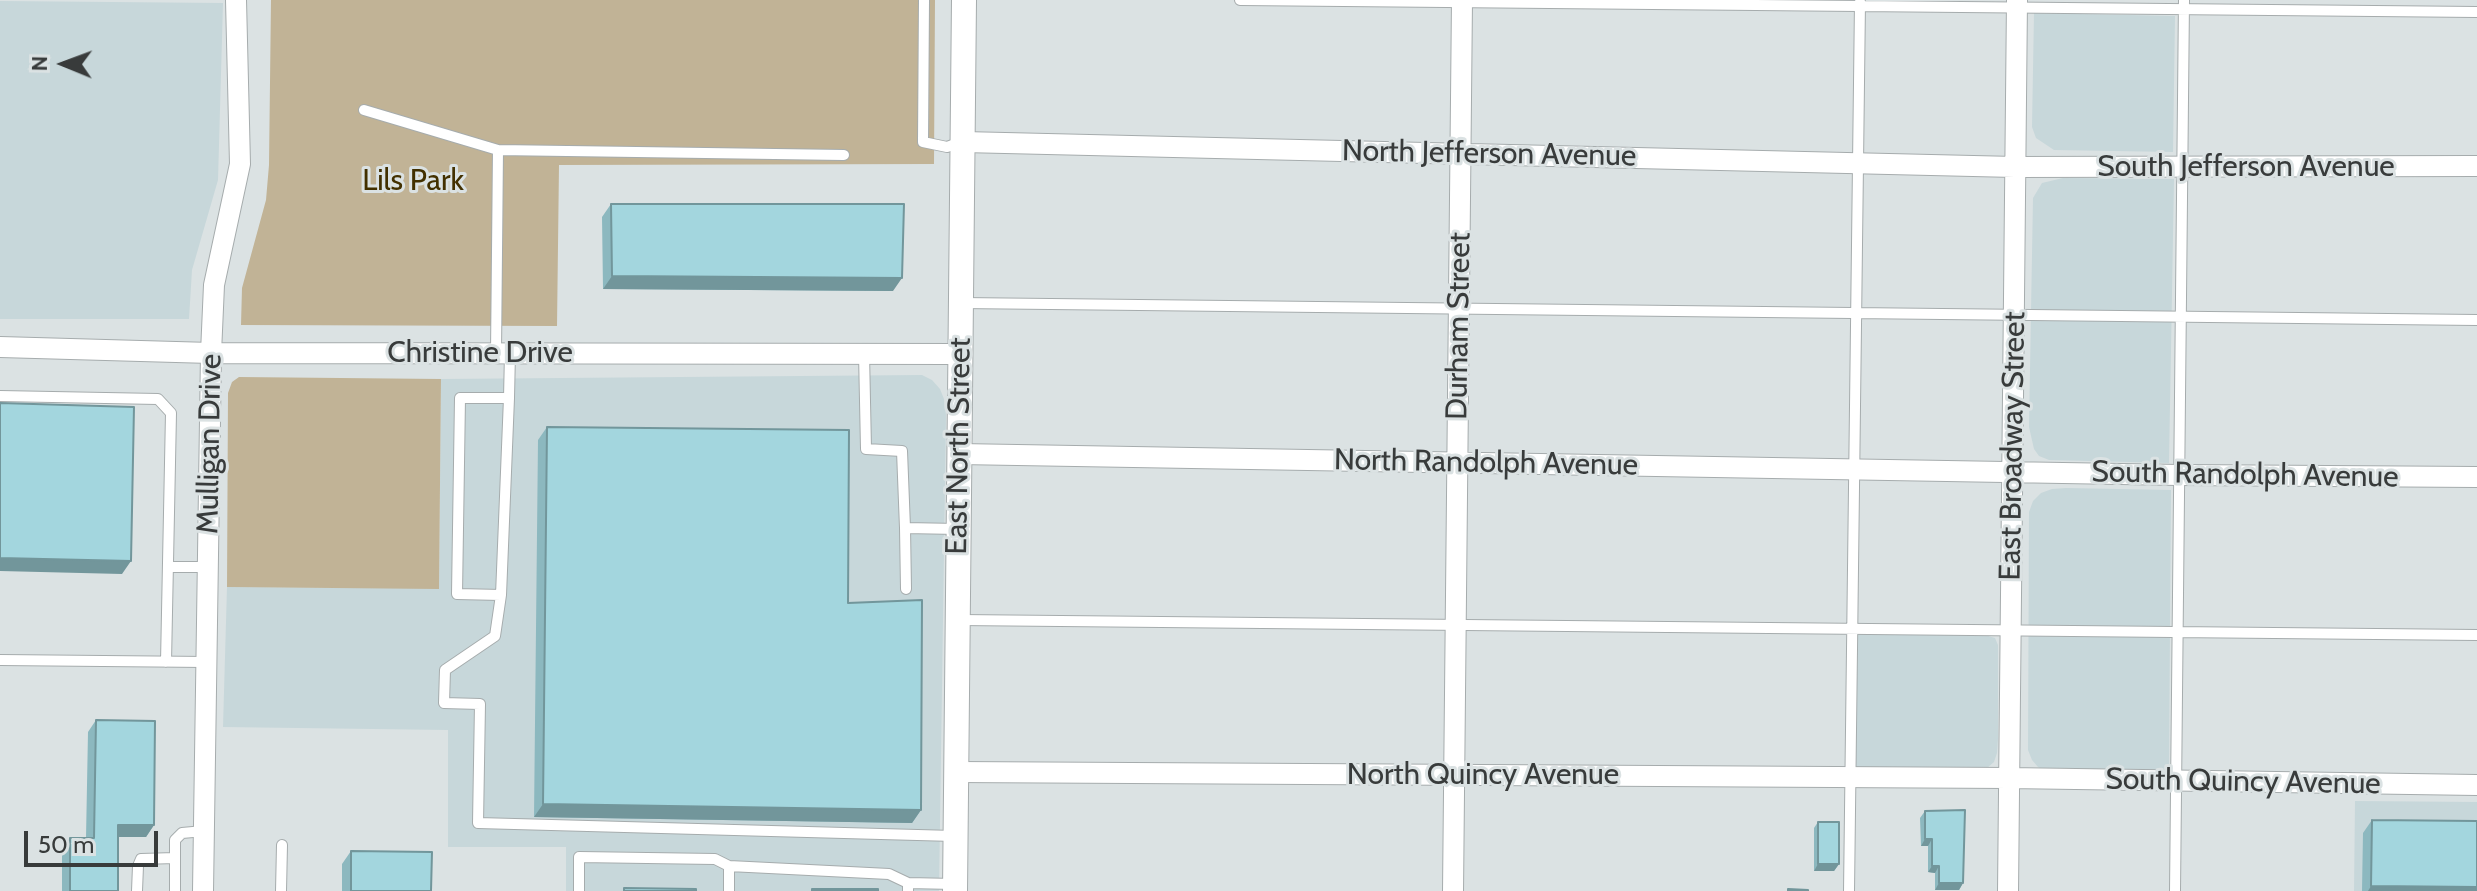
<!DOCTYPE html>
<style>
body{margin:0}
#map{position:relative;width:2477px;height:891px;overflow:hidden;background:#dbe2e3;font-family:Cabin,sans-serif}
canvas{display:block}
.north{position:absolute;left:24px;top:24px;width:80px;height:80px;-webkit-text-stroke:6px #dbe2e3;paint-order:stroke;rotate:271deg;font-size:22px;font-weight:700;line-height:32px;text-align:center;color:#383b3b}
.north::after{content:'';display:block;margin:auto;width:28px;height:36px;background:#383b3b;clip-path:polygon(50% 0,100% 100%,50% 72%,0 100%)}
.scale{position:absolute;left:24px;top:831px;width:134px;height:36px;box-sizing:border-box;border:4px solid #383b3b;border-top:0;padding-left:10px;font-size:24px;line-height:28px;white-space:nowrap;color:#383b3b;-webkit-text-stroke:6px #dbe2e3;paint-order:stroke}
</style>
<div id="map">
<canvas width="2477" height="891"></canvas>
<div class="north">N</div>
<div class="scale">50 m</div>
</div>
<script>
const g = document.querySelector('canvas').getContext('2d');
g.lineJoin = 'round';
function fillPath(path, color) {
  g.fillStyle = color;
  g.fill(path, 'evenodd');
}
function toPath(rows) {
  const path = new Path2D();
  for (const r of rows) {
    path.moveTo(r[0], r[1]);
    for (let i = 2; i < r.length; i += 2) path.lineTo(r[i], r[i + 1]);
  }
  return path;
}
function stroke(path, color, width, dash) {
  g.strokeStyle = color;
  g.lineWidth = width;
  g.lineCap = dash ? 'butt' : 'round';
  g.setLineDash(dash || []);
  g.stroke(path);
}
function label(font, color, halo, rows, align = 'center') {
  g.font = font + ' Cabin,sans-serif';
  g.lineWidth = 6;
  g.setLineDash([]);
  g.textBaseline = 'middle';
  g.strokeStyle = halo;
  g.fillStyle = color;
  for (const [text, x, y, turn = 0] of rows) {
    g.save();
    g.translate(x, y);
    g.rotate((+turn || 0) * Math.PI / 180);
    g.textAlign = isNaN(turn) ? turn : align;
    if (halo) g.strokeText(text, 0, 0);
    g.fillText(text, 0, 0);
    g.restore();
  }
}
const built = toPath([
 [0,1,223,3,218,180,192,270,189,319,0,319],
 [2034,13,2175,16,2173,152,2054,150,2036,138,2032,127],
 [2063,178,2174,179,2169,463,2049,460,2039,456,2034,449,2029,427,2033,198,2042,183],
 [922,375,932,380,940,389,944,399,946,415,939,891,566,891,566,847,448,847,448,730,223,727,227,587,439,588,441,379],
 [2066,488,2171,490,2169,772,2046,771,2038,767,2032,760,2028,750,2029,512,2033,501,2041,493,2052,489],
 [1858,634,1985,635,1995,638,1998,645,1998,739,1997,753,1994,762,1987,768,1855,770],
 [2355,801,2477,802,2477,891,2354,891]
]);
const green = toPath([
 [271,0,935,0,934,164,559,165,557,326,241,325,242,288,266,200,269,165],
 [239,377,441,379,439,589,227,587,228,393,232,382]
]);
const service = toPath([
 [924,0,923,142,947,147,961,142],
 [1240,0,2477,12],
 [364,110,498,150,844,155],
 [961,303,2477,320],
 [496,353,498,150],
 [864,353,866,449,902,451,905,528,958,529],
 [0,396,158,399,171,413,166,662],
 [509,398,460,398,457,594,501,595,509,398,510,353],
 [905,528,906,589],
 [168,567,208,567],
 [501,595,495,636,445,670,444,703,480,704,478,823,954,836],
 [959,620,2477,635],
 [0,660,206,662],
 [137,891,138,866,141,859,175,858],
 [175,891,175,840,182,833,204,831],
 [281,891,282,845],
 [579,891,579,857,715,859,729,866,889,874,908,883],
 [729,891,729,866],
 [908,891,908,883,954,884],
 [1849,891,1860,2],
 [2175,891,2184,0]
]);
const minor = toPath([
 [963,142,2015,167,2477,166],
 [0,347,211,353,960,354],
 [959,454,2179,475,2477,477],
 [956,772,2009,778,2477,785],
 [203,891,211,353,214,285,240,164,236,0],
 [1453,891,1462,0],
 [2008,891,2017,0]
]);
const tertiary = toPath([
 [955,891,964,0]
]);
const wall = toPath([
 [611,204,893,291,603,289,602,217],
 [547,427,848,603,921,810,912,823,534,817,538,440],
 [96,720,154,825,146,837,118,837,118,891,62,891,62,849,70,838,86,838,88,732],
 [1925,811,1963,883,1959,890,1935,890,1935,873,1928,872,1928,846,1921,846,1920,818],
 [2372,820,2477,891,2362,891,2363,833],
 [1818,822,1839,864,1834,871,1814,871,1814,828],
 [351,851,431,891,342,891,342,864]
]);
const shadedWall = toPath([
 [612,276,902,278,893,291,603,289],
 [0,558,131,561,122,574,0,571],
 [543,804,921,810,912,823,534,817],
 [118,825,154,825,146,837,110,837],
 [1925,839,1932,839,1928,846,1921,846],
 [1818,864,1839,864,1834,871,1814,871],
 [1932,866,1939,866,1935,873,1928,872],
 [1939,883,1963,883,1959,890,1935,890],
 [2371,886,2477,887,2477,891,2368,891]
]);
const building = toPath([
 [611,204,904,204,902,278,612,276,611,204],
 [0,403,134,407,131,561,0,558,0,403],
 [547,427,849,430,848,603,922,600,921,810,543,804,547,427],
 [96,720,155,721,154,825,118,825,118,891,70,891,70,838,94,838,96,720],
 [1965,810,1963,883,1939,883,1939,866,1932,866,1932,839,1925,839,1925,811,1965,810],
 [2372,820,2477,821,2477,887,2371,886,2372,820],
 [1818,822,1839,822,1839,864,1818,864,1818,822],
 [351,851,432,852,431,891,351,891,351,851],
 [624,888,696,889,696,891,624,891,624,888],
 [812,889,878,889,878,891,812,891,812,889],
 [1788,889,1808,890,1808,891,1788,891,1788,889]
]);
const streetNames = [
 ["North Jefferson Avenue",1489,154,1],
 ["South Jefferson Avenue",2246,167],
 ["Durham Street",1459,326,-89],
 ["Christine Drive",480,353],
 ["Mulligan Drive",210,444,-89],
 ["East North Street",959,446,-89],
 ["East Broadway Street",2013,446,-89],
 ["North Randolph Avenue",1486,463,1],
 ["South Randolph Avenue",2245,475,1],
 ["North Quincy Avenue",1483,775],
 ["South Quincy Avenue",2243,782,1]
];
const parkNames = [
 ["Lils Park",413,181]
];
fillPath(built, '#c7d7da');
fillPath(green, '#c1b396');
stroke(service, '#a6acad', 12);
stroke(minor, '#a6acad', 22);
stroke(tertiary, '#a6acad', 26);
stroke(service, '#fff', 10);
stroke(minor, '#fff', 20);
stroke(tertiary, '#fff', 24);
fillPath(wall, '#8cb8bf');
fillPath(shadedWall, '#72969b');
fillPath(building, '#a3d6de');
stroke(building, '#72969b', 2);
label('30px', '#383b3b', '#dbe2e3', streetNames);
label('30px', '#423000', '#dbe2e3', parkNames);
</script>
